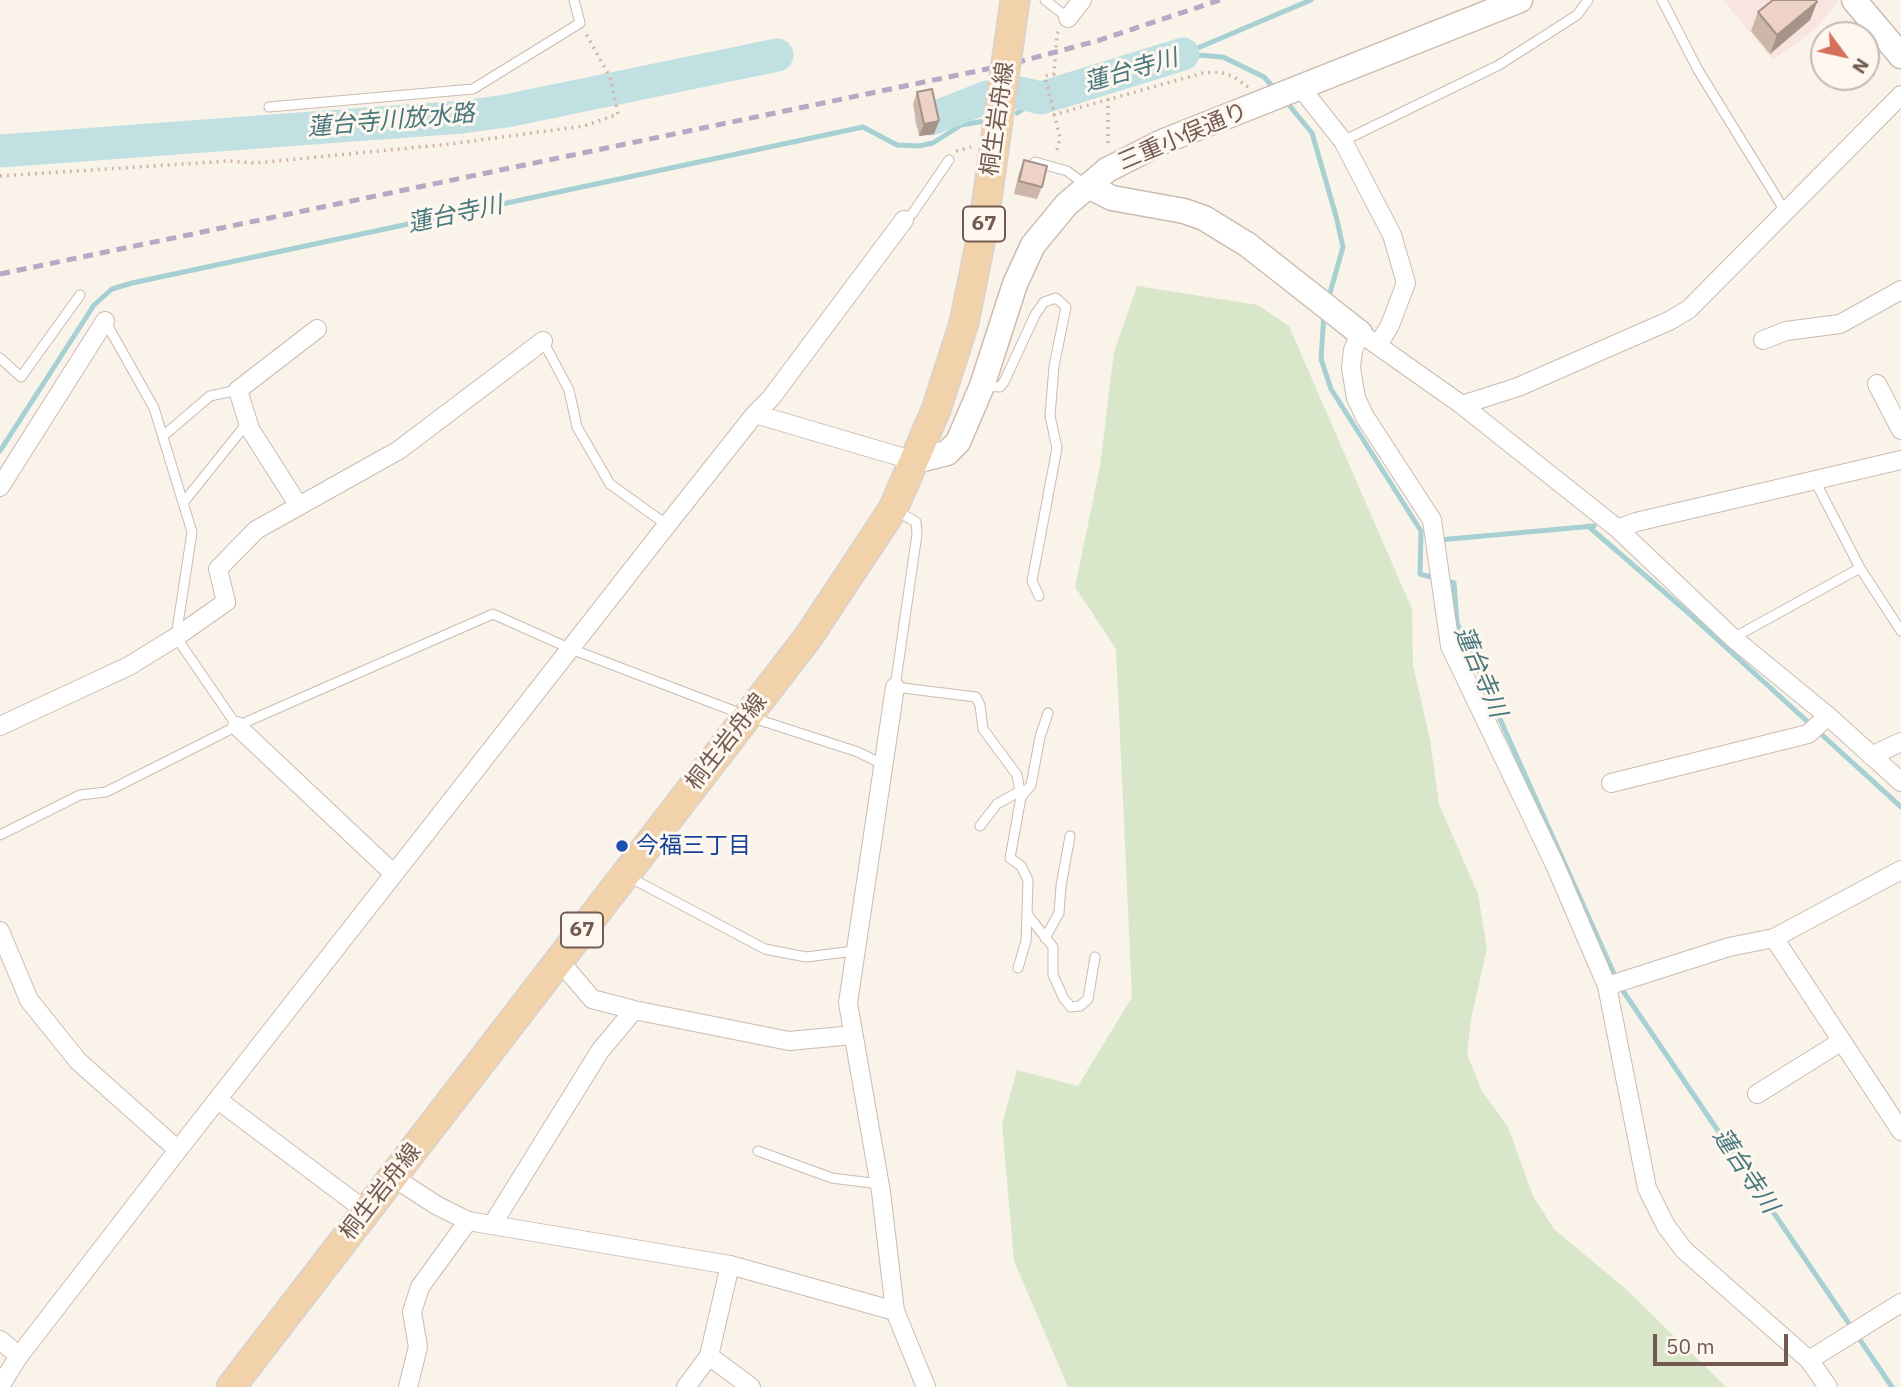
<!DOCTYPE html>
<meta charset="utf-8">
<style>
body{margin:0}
#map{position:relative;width:1901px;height:1387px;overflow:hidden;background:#faf3ea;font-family:"IBM Plex Sans",sans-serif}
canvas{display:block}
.north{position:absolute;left:1810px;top:21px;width:70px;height:70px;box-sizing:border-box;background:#fdf7f0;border:2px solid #c6b8b0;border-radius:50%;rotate:123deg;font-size:19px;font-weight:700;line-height:28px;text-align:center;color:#735a50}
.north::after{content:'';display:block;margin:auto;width:24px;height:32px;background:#d76f5d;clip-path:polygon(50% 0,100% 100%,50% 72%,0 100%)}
.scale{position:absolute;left:1653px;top:1334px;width:135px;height:32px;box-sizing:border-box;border:4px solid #735a50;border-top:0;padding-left:9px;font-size:21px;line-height:24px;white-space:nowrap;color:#735a50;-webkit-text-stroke:5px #fdf7f0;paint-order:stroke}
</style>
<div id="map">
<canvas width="1901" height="1387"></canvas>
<div class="north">N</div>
<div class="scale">50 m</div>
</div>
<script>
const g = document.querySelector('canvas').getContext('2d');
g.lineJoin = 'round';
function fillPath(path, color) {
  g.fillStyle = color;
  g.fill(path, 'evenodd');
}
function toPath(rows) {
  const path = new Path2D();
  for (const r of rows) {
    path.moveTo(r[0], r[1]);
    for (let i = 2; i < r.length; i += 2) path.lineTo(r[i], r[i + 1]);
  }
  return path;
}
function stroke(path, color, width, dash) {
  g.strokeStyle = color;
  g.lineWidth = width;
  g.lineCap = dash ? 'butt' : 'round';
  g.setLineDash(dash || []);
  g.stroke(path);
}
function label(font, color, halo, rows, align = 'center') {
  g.font = font + ' "IBM Plex Sans","Noto Sans JP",sans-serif';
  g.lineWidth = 6;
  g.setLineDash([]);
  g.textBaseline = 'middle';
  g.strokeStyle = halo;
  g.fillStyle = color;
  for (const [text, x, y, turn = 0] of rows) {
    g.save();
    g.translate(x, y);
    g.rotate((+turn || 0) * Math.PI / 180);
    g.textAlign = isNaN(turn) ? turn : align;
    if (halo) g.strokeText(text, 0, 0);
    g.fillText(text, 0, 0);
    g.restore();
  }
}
const commercial = toPath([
 [1723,0,1836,0,1838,3,1813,31,1773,60]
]);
const green = toPath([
 [1137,286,1258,305,1289,326,1412,609,1413,665,1430,740,1439,804,1478,894,1487,948,1471,1019,1467,1054,1482,1091,1508,1127,1533,1196,1554,1229,1627,1290,1726,1387,1068,1387,1014,1261,1002,1124,1017,1070,1078,1086,1132,997,1116,649,1075,587,1100,466,1114,352]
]);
const stream = toPath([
 [1186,53,1311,0],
 [1183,54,1223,57,1264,77,1275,89],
 [1284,99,1312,133,1336,216,1343,247,1328,300],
 [1017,113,1041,98],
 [1324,313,1321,359,1331,389,1421,531,1420,574,1454,583,1457,623,1619,985,1892,1387],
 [0,451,94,305,112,289,132,283,863,127,897,145,919,146,933,143,961,125,985,121],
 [1588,526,1685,610,1901,807],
 [1439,540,1594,526]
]);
const river = toPath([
 [1020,93,1041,98,1183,54],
 [931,119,987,97],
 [0,151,462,117,506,111,777,55]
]);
const path = toPath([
 [1108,99,1108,147],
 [1053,115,1203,73,1220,72,1234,77,1248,87],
 [1057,150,1060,138,1045,76,1054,74,1057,34,1059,31],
 [956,151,971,147],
 [0,176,229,161,256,163,450,144,584,126,618,114,610,77,586,34]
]);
const lane = toPath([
 [1045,0,1068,18],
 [1662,0,1698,70,1785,211],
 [269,107,473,89,580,23,574,0],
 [1343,141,1499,65,1577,15,1588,0],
 [1035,162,1067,171,1086,185],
 [904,220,912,214,949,160],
 [105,321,154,408,192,532,176,637,237,726],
 [543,341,569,390,577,427,610,484,667,525],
 [0,358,21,377,80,295],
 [983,386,1000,387,1004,382,1035,315,1044,302,1056,298,1066,307,1054,366,1050,416,1057,448,1032,581,1039,596],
 [163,436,210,396,238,390],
 [1814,479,1860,568,1901,631],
 [183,503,248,422],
 [895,510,916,522,917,534,895,687,976,697,980,705,983,729,1017,775,1021,797,1010,858,1021,866,1028,880,1027,914,1053,947,1053,975,1064,999,1071,1007,1080,1006,1088,999,1095,957],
 [1733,638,1860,568],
 [1021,797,1031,785,1040,737,1048,713],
 [980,826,997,804,1020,791],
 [0,835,80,795,106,792,237,726,493,614,571,649,747,716,858,752,882,764],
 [627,876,765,949,806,957,854,951],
 [1045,938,1059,913,1061,886,1070,836],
 [1018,968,1026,941,1027,914],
 [758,1151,832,1178,879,1184]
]);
const street = toPath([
 [1068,18,1082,0],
 [1301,88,1343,141,1392,235,1406,283,1390,325,1378,345],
 [1763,340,1786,331,1840,324,1901,290],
 [1877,384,1901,430],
 [1462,405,1518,387,1671,320,1689,309,1901,95],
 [755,414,915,461],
 [0,487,105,321],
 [299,506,250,429,238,390,317,329],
 [1618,529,1636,522,1901,460],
 [895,687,848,1003,881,1192,895,1311,926,1387],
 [0,726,129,666,176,637,226,602,218,569,256,530,399,450,543,341],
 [237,726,394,874],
 [1871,756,1901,742],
 [1611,783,1808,734,1828,716],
 [0,931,29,1000,78,1061,178,1150],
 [1774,938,1901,1131],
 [559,960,592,999,634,1010,789,1041,853,1035],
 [1607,986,1729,947,1774,938,1901,870],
 [1757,1094,1842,1041],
 [218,1100,366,1211],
 [393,1177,436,1205,468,1221,730,1265,895,1311],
 [492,1225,600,1051,634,1010],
 [0,1340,19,1356],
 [709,1356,751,1387],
 [1809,1360,1901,1303],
 [0,1386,19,1356,178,1150,667,525,755,414,771,398,904,220],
 [408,1387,418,1347,412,1312,420,1287,468,1221],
 [686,1387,709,1356,730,1265],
 [1828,1387,1809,1360,1684,1250,1666,1226,1647,1188,1607,986,1555,865,1450,646,1432,520,1365,417,1356,398,1351,368,1353,350,1360,333,1462,405,1618,529,1733,638,1828,716,1901,782]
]);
const secondary = toPath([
 [1854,0,1901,56],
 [1088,186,1112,198,1184,211,1204,218,1248,245,1360,333],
 [915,461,947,453,958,442,982,386,1015,284,1033,245,1066,205,1107,170,1162,142,1520,0]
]);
const primary = toPath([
 [1009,43,1015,0],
 [231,1387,809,636,893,509,936,410,964,323,983,229,1004,77]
]);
const rail = toPath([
 [0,274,1011,64,1100,40,1220,0]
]);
const primaryBridge = toPath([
 [1004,77,1009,43]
]);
const wall = toPath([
 [1817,2,1810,20,1770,54,1751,31,1758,12],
 [917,92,939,121,934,134,919,136,913,104],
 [1024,160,1042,187,1037,199,1014,194,1019,173]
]);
const shadedWall = toPath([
 [1817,2,1810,20,1770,54,1777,35],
 [939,121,934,134,919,136,924,124]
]);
const building = toPath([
 [1773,0,1816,0,1817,2,1777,35,1758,12,1773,0],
 [932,89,939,121,924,124,917,92,932,89],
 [1024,160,1047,166,1042,187,1019,181,1024,160]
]);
const markers = [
 [622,846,7,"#1a4fb4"]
];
const shields = [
 [984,224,42],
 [582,930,42]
];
const shieldNames = [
 ["67",984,224],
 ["67",582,930]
];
const streetNames = [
 ["桐生岩舟線",998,119,-82],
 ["三重小俣通り",1183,137,-23],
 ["桐生岩舟線",727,742,-52],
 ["桐生岩舟線",381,1192,-52]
];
const transitNames = [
 ["今福三丁目",636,846]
];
const waterNames = [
 ["蓮台寺川",1131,71,-16],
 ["蓮台寺川放水路",391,121,-5],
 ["蓮台寺川",455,215,-12],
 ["蓮台寺川",1480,672,67],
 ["蓮台寺川",1745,1171,56]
];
fillPath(commercial, '#f9e5df');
fillPath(green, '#d8e7ca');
stroke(stream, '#a7d0d3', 5);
stroke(river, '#c0e0e2', 33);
stroke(lane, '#ccbbb1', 11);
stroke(street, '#ccbbb1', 20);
stroke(secondary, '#cebbaf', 27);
stroke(primary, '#d8d1ce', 31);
stroke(path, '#d2b5a7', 3.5, [2, 5]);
stroke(lane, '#fff', 9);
stroke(street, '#fff', 18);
stroke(secondary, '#fff', 24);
stroke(primary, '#f2d2aa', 28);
stroke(rail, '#b5a9c4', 5, [10, 7]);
stroke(primaryBridge, '#d8d1ce', 31, []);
stroke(primaryBridge, '#f2d2aa', 28);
fillPath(wall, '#ccb5a9');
fillPath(shadedWall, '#a6938a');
fillPath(building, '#edd2c5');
stroke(building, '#a6938a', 2);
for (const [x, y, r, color] of markers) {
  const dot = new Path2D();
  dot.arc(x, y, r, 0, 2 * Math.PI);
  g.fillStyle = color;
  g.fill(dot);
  stroke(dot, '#fdf7f0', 2.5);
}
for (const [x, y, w] of shields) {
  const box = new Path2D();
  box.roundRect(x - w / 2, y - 17.5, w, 35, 5);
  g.fillStyle = '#fdf7f0';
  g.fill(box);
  stroke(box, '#735a50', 2);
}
label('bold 21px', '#735a50', null, shieldNames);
label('23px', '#735a50', '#fdf7f0', streetNames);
label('23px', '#164399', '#fdf7f0', transitNames, 'left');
label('italic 24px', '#48787d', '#fdf7f0', waterNames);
</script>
